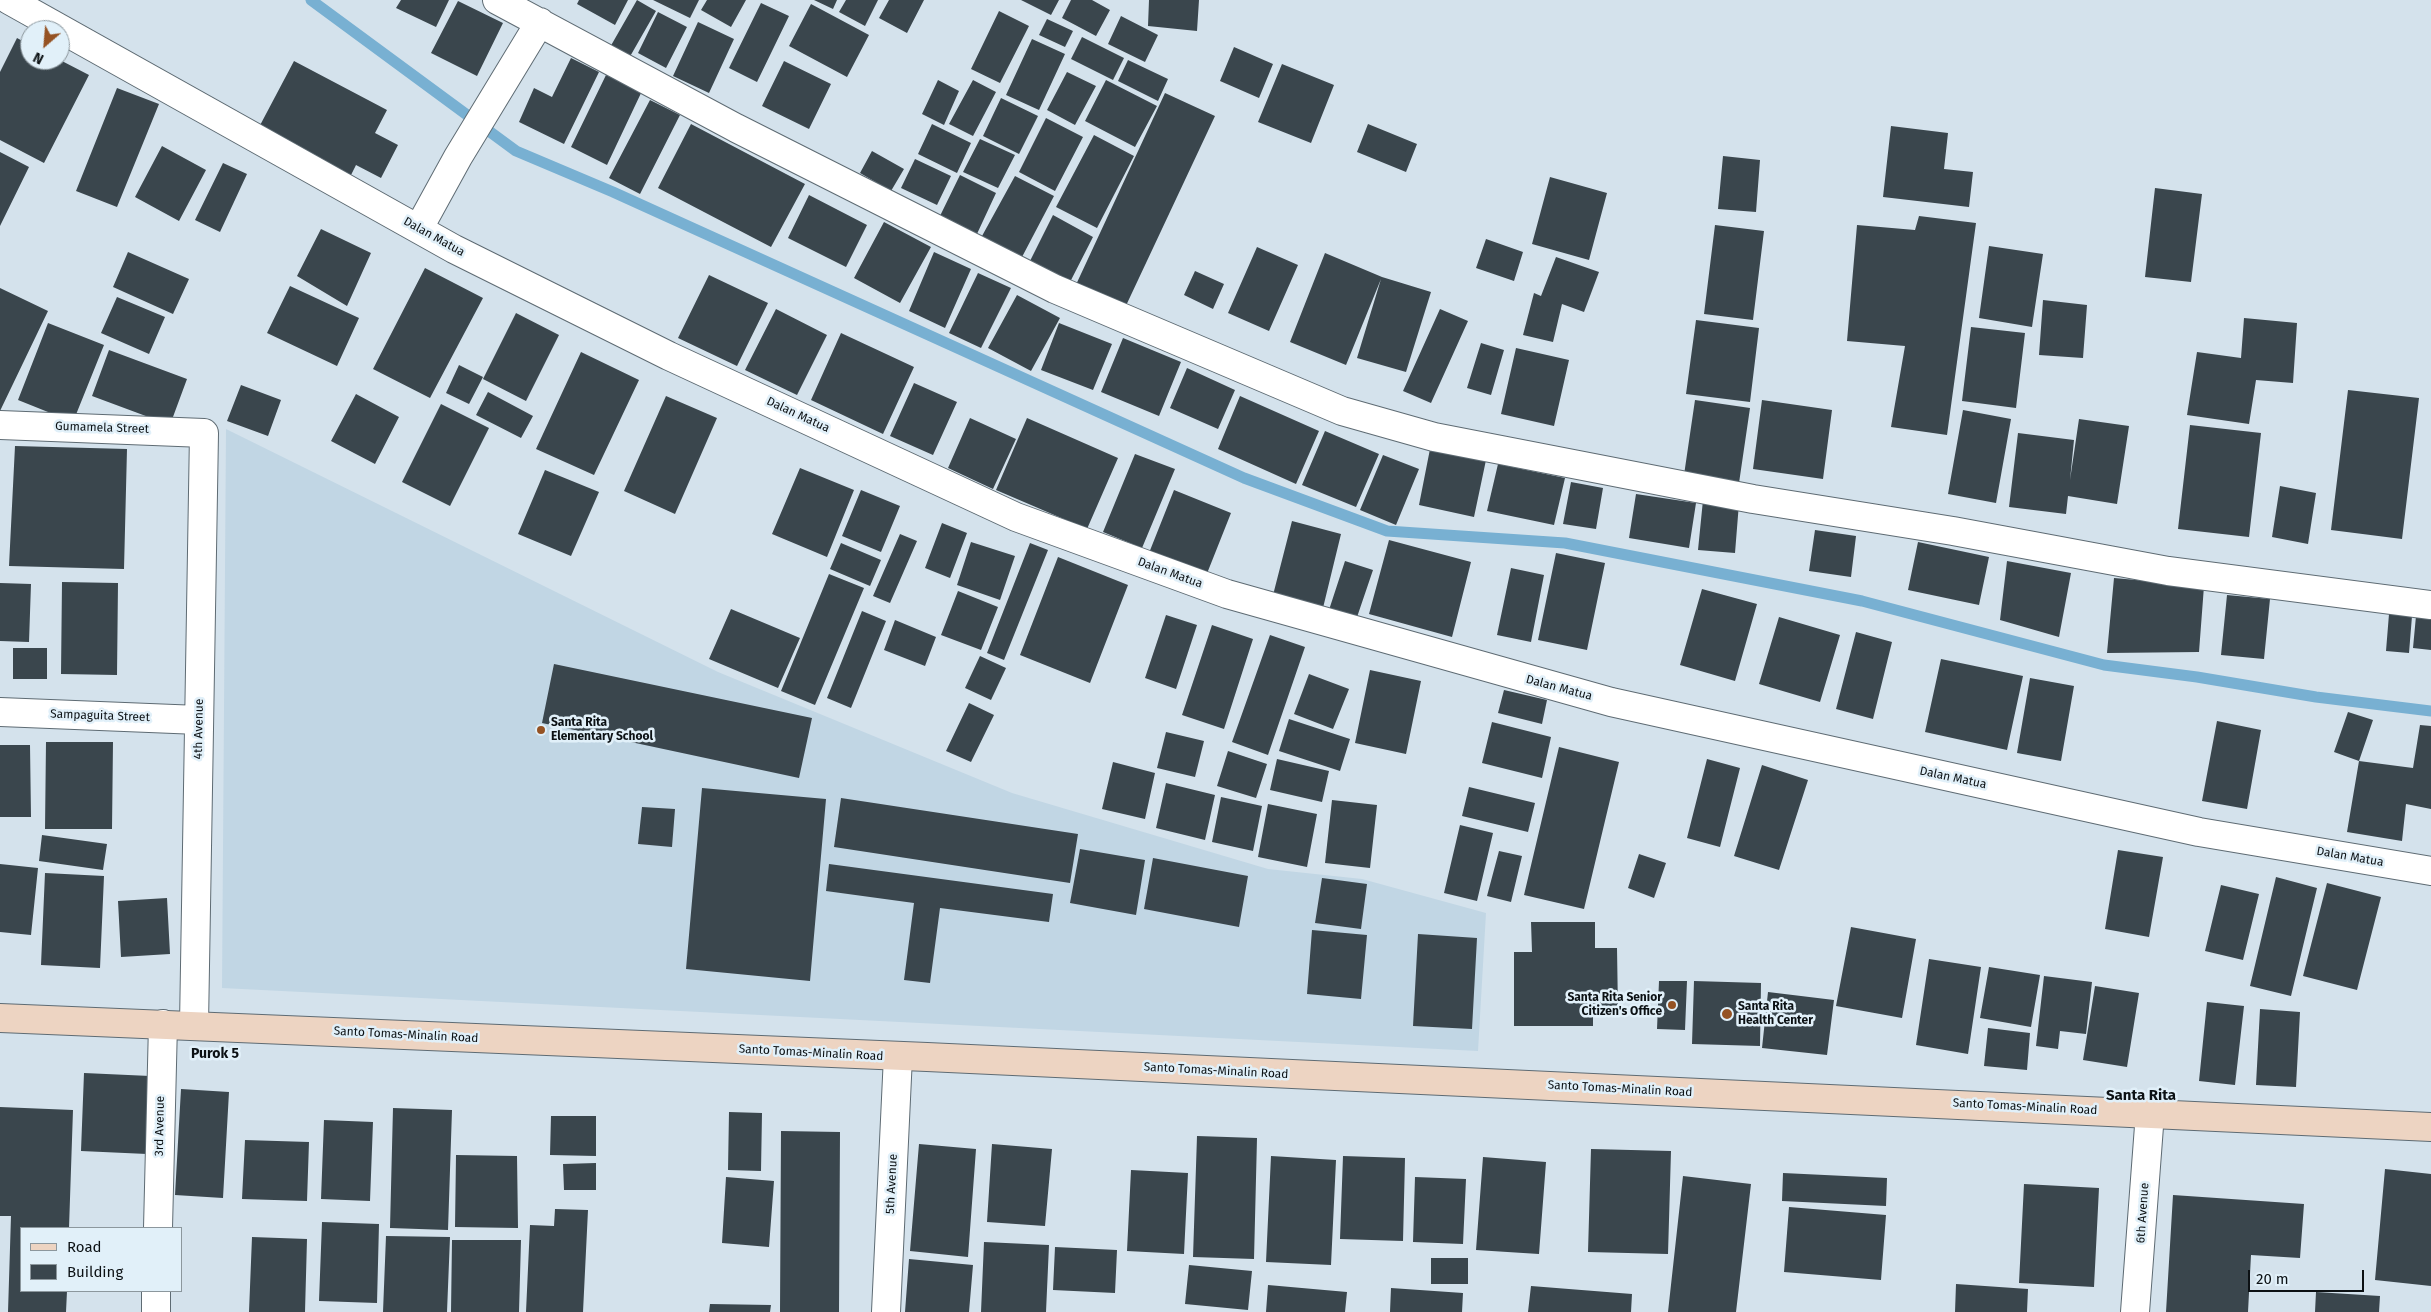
<!DOCTYPE html>
<style>
body{margin:0}
#map{position:relative;width:2431px;height:1312px;overflow:hidden;background:#d4e2ec;font-family:"Fira Sans",sans-serif}
canvas{display:block}
.legend{position:absolute;left:20px;top:1227px;width:162px;height:65px;box-sizing:border-box;background:#e1f0f9;border:1px solid #8c979d;margin:0;padding:6px 9px;list-style:none;font-size:15px;color:#0c1114}
.legend li{display:flex;align-items:center;gap:10px;height:25px}
.legend b{width:25px;border:1px solid #8c979d}
.north{position:absolute;left:20px;top:20px;width:50px;height:50px;box-sizing:border-box;background:#e1f0f9;border:1px solid #8c979d;border-radius:50%;rotate:207deg;font-size:14px;font-weight:700;line-height:20px;text-align:center;color:#0c1114}
.north::after{content:'';display:block;margin:auto;width:18px;height:22px;background:#955223;clip-path:polygon(50% 0,100% 100%,50% 72%,0 100%)}
.scale{position:absolute;left:2248px;top:1270px;width:116px;height:22px;box-sizing:border-box;border:2px solid #0c1114;border-top:0;padding-left:6px;font-size:15px;line-height:18px;white-space:nowrap;color:#0c1114;-webkit-text-stroke:4px #e1f0f9;paint-order:stroke}
</style>
<div id="map">
<canvas width="2431" height="1312"></canvas>
<ul class="legend">
<li><b style="height:6px;background:#edd4c2"></b>Road</li>
<li><b style="height:14px;background:#3a464d"></b>Building</li>
</ul>
<div class="north">N</div>
<div class="scale">20 m</div>
</div>
<script>
const g = document.querySelector('canvas').getContext('2d');
g.lineJoin = 'round';
function fillPath(path, color) {
  g.fillStyle = color;
  g.fill(path, 'evenodd');
}
function toPath(rows) {
  const path = new Path2D();
  for (const r of rows) {
    path.moveTo(r[0], r[1]);
    for (let i = 2; i < r.length; i += 2) path.lineTo(r[i], r[i + 1]);
  }
  return path;
}
function stroke(path, color, width, dash) {
  g.strokeStyle = color;
  g.lineWidth = width;
  g.lineCap = dash ? 'butt' : 'round';
  g.setLineDash(dash || []);
  g.stroke(path);
}
function label(font, color, halo, rows, align = 'center') {
  g.font = font + ' "Fira Sans",sans-serif';
  g.lineWidth = 5;
  g.setLineDash([]);
  g.textBaseline = 'middle';
  g.strokeStyle = halo;
  g.fillStyle = color;
  for (const [text, x, y, turn = 0] of rows) {
    g.save();
    g.translate(x, y);
    g.rotate((+turn || 0) * Math.PI / 180);
    g.textAlign = isNaN(turn) ? turn : align;
    if (halo) g.strokeText(text, 0, 0);
    g.fillText(text, 0, 0);
    g.restore();
  }
}
const built = toPath([
 [226,429,718,672,1012,793,1268,869,1362,879,1486,913,1478,1051,222,988]
]);
const stream = toPath([
 [311,0,516,151,613,192,1244,478,1387,531,1565,543,1862,601,2104,665,2197,677,2316,697,2431,711]
]);
const building = toPath([
 [401,0,449,0,436,27,396,8],
 [579,0,628,0,615,25,577,4],
 [637,0,656,11,628,60,609,49],
 [653,0,699,0,690,18],
 [707,0,746,0,731,27,701,10],
 [814,0,837,0,833,9],
 [846,0,878,0,865,26,839,12],
 [889,0,924,0,907,33,879,18],
 [1021,0,1059,0,1051,15],
 [1071,0,1092,0,1110,10,1096,36,1062,18],
 [1149,0,1199,0,1197,31,1148,26],
 [458,1,503,23,477,76,431,53],
 [761,3,789,16,757,82,729,68],
 [811,4,869,35,847,77,789,46],
 [999,11,1029,26,1000,83,971,69],
 [658,12,687,27,666,68,638,53],
 [1121,16,1158,35,1145,62,1108,44],
 [1047,19,1073,31,1065,47,1039,35],
 [698,22,734,39,709,93,673,76],
 [1082,37,1124,58,1113,80,1071,59],
 [17,38,30,45,30,60,60,60,89,75,44,163,0,140,0,72],
 [1032,39,1065,54,1039,110,1006,95],
 [1234,47,1273,64,1259,98,1220,81],
 [571,58,599,72,564,144,519,122,534,88,552,97],
 [1128,60,1168,79,1158,101,1118,81],
 [294,61,387,110,375,133,398,145,381,178,356,165,349,179,257,131],
 [784,61,831,84,809,129,762,106],
 [1282,64,1334,85,1311,143,1258,122],
 [1067,72,1096,86,1075,125,1047,110],
 [606,75,642,91,607,165,571,147],
 [938,80,959,91,944,125,922,114],
 [973,80,996,92,973,136,949,124],
 [1106,80,1157,106,1135,147,1085,121],
 [117,88,159,104,117,207,76,191],
 [1165,93,1215,116,1123,312,1074,289],
 [1001,98,1038,116,1019,154,983,136],
 [650,100,680,115,640,194,609,178],
 [1046,118,1083,137,1055,191,1019,172],
 [691,124,805,184,771,247,658,188],
 [932,124,971,143,957,173,918,154],
 [1368,124,1417,144,1406,172,1357,152],
 [1891,126,1948,133,1944,169,1973,172,1969,207,1883,197],
 [1094,135,1134,156,1097,228,1056,207],
 [980,139,1015,155,998,188,963,172],
 [162,146,206,170,179,221,135,197],
 [872,151,904,169,891,191,860,173],
 [0,152,29,167,0,226],
 [1723,156,1760,160,1756,212,1718,209],
 [915,159,951,176,937,205,901,188],
 [223,163,247,174,220,232,195,220],
 [960,175,996,193,976,236,939,218],
 [1015,176,1054,196,1022,257,982,236],
 [1550,177,1607,193,1589,260,1532,244],
 [2155,188,2202,194,2191,282,2145,277],
 [809,195,867,225,846,267,788,238],
 [1053,215,1093,237,1068,286,1028,265],
 [1919,216,1976,223,1947,435,1891,427,1905,346,1847,341,1857,225,1915,230],
 [884,222,931,247,900,303,854,278],
 [1715,225,1764,231,1753,320,1704,314],
 [321,229,371,253,347,306,297,276],
 [1486,239,1523,252,1514,281,1476,268],
 [1989,246,2043,254,2032,327,1979,318],
 [1257,247,1298,265,1269,331,1228,313],
 [128,252,189,279,173,314,113,287],
 [934,252,971,269,945,328,909,311],
 [1325,253,1382,277,1431,292,1406,372,1357,358,1381,279,1346,365,1290,342],
 [1556,257,1599,272,1584,312,1562,304,1553,342,1523,335,1534,293,1541,296],
 [425,268,483,298,430,398,373,369],
 [1195,271,1224,284,1213,309,1184,295],
 [978,273,1011,288,981,348,949,333],
 [709,275,768,303,737,366,678,338],
 [290,286,359,318,337,366,267,333],
 [0,288,48,311,0,411],
 [1017,295,1060,318,1031,371,988,348],
 [117,297,165,317,149,354,101,333],
 [2043,300,2087,305,2083,358,2039,355],
 [776,309,827,335,797,395,745,370],
 [1440,309,1468,321,1431,403,1403,391],
 [516,313,559,335,526,401,483,379],
 [2244,318,2297,323,2293,383,2256,380,2249,424,2187,415,2197,352,2241,358],
 [1696,320,1759,328,1750,402,1686,394],
 [48,323,104,345,73,422,18,400],
 [1059,323,1112,344,1093,390,1041,370],
 [1971,327,2025,333,2016,408,1962,401],
 [841,333,914,367,883,434,811,400],
 [1123,338,1181,362,1159,416,1101,392],
 [1481,343,1504,350,1491,395,1467,388],
 [1516,348,1569,360,1554,426,1501,414],
 [109,350,187,379,170,425,92,396],
 [581,352,639,380,594,475,536,449],
 [459,365,483,377,469,404,446,393],
 [1187,368,1235,390,1218,429,1170,408],
 [914,383,957,402,933,455,890,436],
 [241,385,281,400,268,436,227,421],
 [2348,390,2419,398,2402,539,2331,530],
 [488,392,533,416,521,438,476,415],
 [356,394,399,417,375,464,331,441],
 [666,396,717,418,675,514,624,491],
 [1240,396,1319,431,1296,484,1218,449],
 [1695,400,1750,408,1739,483,1684,475],
 [1762,400,1832,410,1823,479,1753,469],
 [441,404,489,428,450,506,402,482],
 [1963,410,2011,419,1996,503,1948,494],
 [970,418,1016,439,993,489,948,468],
 [1027,418,1118,458,1087,529,996,490],
 [2079,419,2129,426,2117,504,2068,496,2066,514,2009,507,2018,433,2074,440,2070,480],
 [2190,425,2261,433,2249,537,2178,529],
 [1325,431,1379,454,1356,507,1302,485],
 [15,446,127,449,124,569,9,566],
 [1430,449,1486,460,1474,517,1419,505],
 [1135,454,1175,469,1142,548,1103,532],
 [1383,455,1419,469,1396,525,1360,510],
 [1498,464,1565,478,1554,525,1487,511],
 [800,468,854,490,827,557,772,534],
 [545,470,599,492,571,556,518,534],
 [1571,482,1603,488,1596,529,1563,524],
 [2280,486,2316,493,2308,544,2272,537],
 [861,490,900,506,881,552,842,536],
 [1174,490,1231,513,1206,576,1149,553],
 [1636,494,1696,503,1689,548,1629,538],
 [1703,500,1739,503,1735,553,1698,550],
 [1292,521,1341,534,1322,612,1272,599],
 [942,523,967,533,950,578,925,568],
 [1815,530,1856,536,1851,577,1809,571],
 [900,534,917,541,890,603,873,596],
 [1389,540,1471,562,1452,637,1369,614],
 [971,542,1015,556,1000,600,957,585],
 [1918,542,1989,557,1979,605,1908,590],
 [841,543,881,560,870,586,830,569],
 [1030,543,1048,550,1004,660,987,653],
 [1556,553,1605,563,1587,650,1538,640],
 [1058,557,1128,585,1090,683,1020,655],
 [1345,561,1373,570,1355,623,1328,613],
 [2007,561,2071,573,2059,637,2000,620],
 [1511,568,1544,575,1531,642,1497,635],
 [829,574,864,588,815,705,781,691],
 [2114,578,2204,586,2199,652,2107,653],
 [62,582,118,583,117,675,61,674],
 [0,583,31,584,29,642,0,641],
 [1702,589,1757,604,1735,681,1680,665],
 [958,591,998,607,981,650,941,635],
 [2227,595,2270,599,2264,659,2221,655],
 [731,609,800,638,778,688,709,659],
 [862,611,886,621,851,708,827,698],
 [2389,614,2412,616,2409,653,2386,651],
 [1166,615,1197,625,1176,689,1145,678],
 [2416,616,2431,617,2431,650,2413,648],
 [1779,617,1840,635,1820,702,1759,684],
 [895,620,936,637,925,666,884,650],
 [1212,625,1253,639,1224,729,1182,715],
 [1856,632,1892,642,1873,719,1836,709],
 [1270,635,1305,647,1268,755,1232,742],
 [13,648,47,648,47,679,13,679],
 [980,656,1006,668,991,700,965,688],
 [1941,659,2023,676,2007,750,1925,732],
 [554,664,812,718,799,778,542,723],
 [1370,670,1421,681,1406,754,1355,743],
 [1309,674,1349,689,1333,729,1294,714],
 [2030,678,2074,686,2061,761,2017,753],
 [1504,690,1547,700,1542,724,1498,713],
 [969,703,994,715,971,762,946,751],
 [2348,712,2373,720,2359,761,2334,752],
 [1289,719,1350,739,1340,771,1279,751],
 [2217,721,2261,730,2247,809,2202,801],
 [1492,722,1551,737,1542,778,1482,763],
 [2420,725,2431,726,2431,809,2406,804,2402,841,2347,832,2359,761,2413,768],
 [1166,732,1204,741,1195,777,1157,768],
 [46,742,113,742,112,829,45,829],
 [0,745,30,745,31,817,0,817],
 [1559,747,1619,762,1584,909,1524,895],
 [1228,751,1267,764,1256,798,1217,786],
 [1277,759,1329,771,1322,802,1270,790],
 [1707,759,1740,768,1720,847,1687,838],
 [1113,762,1155,773,1145,819,1102,809],
 [1762,765,1808,780,1779,870,1734,856],
 [1166,783,1215,795,1205,840,1156,828],
 [1469,787,1535,803,1528,832,1462,816],
 [702,788,826,799,810,981,686,969],
 [1221,797,1262,806,1253,851,1212,842],
 [841,798,1078,834,1070,883,834,847],
 [1332,800,1377,805,1370,868,1325,863],
 [1268,804,1317,814,1307,867,1258,857],
 [642,807,675,809,672,847,638,844],
 [1460,825,1493,833,1477,901,1444,893],
 [42,835,107,844,103,870,39,861],
 [1080,849,1145,860,1136,915,1070,903],
 [2118,850,2163,857,2149,937,2105,929],
 [1499,851,1522,856,1511,902,1487,896],
 [1639,854,1666,863,1654,898,1628,888],
 [1153,858,1248,876,1239,927,1144,909],
 [0,864,38,868,31,935,0,932],
 [829,864,1053,894,1049,922,940,908,930,983,904,980,914,903,826,891],
 [45,873,104,876,100,968,41,965],
 [2276,877,2317,888,2291,996,2250,986],
 [1322,878,1367,884,1361,929,1315,923],
 [2327,883,2381,897,2357,990,2303,976],
 [2221,885,2259,894,2243,960,2205,951],
 [167,898,170,954,121,957,118,901],
 [1531,922,1595,922,1595,948,1617,948,1618,1012,1593,1012,1593,1026,1514,1026,1514,952,1532,952],
 [1851,927,1916,939,1902,1018,1836,1006],
 [1312,930,1367,935,1361,999,1307,994],
 [1418,934,1477,938,1472,1029,1413,1026],
 [1929,959,1981,967,1968,1054,1916,1045],
 [1989,967,2040,975,2031,1027,1980,1018],
 [2044,976,2092,982,2086,1034,2060,1031,2058,1049,2036,1046],
 [1659,981,1687,981,1685,1030,1657,1029],
 [1694,981,1761,983,1760,1046,1692,1044],
 [2095,986,2139,993,2127,1067,2083,1060],
 [1768,992,1834,1000,1827,1055,1762,1048],
 [2207,1002,2244,1006,2235,1085,2199,1081],
 [2260,1009,2300,1012,2296,1087,2256,1085],
 [1988,1028,2030,1033,2027,1070,1984,1066],
 [84,1073,150,1076,147,1154,81,1151],
 [181,1089,229,1092,223,1198,175,1195],
 [0,1107,73,1110,69,1228,21,1228,21,1291,67,1291,66,1312,8,1312,11,1216,0,1216],
 [393,1108,452,1110,448,1230,390,1228],
 [729,1112,762,1113,761,1171,728,1170],
 [551,1116,596,1116,596,1156,550,1155],
 [324,1120,373,1122,370,1201,321,1199],
 [781,1131,840,1132,839,1312,780,1312],
 [1197,1136,1257,1138,1254,1259,1193,1257],
 [245,1140,309,1142,307,1201,242,1199],
 [919,1144,976,1149,968,1257,910,1251],
 [992,1144,1052,1149,1045,1226,987,1222],
 [1591,1149,1671,1151,1668,1254,1588,1252],
 [456,1155,517,1156,518,1228,455,1227],
 [1271,1156,1336,1160,1331,1265,1266,1262],
 [1343,1156,1405,1158,1403,1241,1340,1239],
 [1483,1157,1546,1162,1539,1254,1476,1250],
 [596,1163,596,1190,564,1190,563,1164],
 [2385,1169,2431,1174,2431,1286,2375,1280],
 [1131,1170,1188,1173,1184,1254,1127,1251],
 [1783,1173,1887,1178,1886,1206,1782,1201],
 [1683,1176,1751,1184,1736,1312,1668,1312],
 [726,1177,774,1181,769,1247,722,1243],
 [1415,1177,1466,1179,1463,1244,1413,1242],
 [2024,1184,2099,1188,2094,1287,2019,1283],
 [2173,1195,2304,1204,2300,1258,2251,1255,2248,1312,2166,1312],
 [1789,1207,1886,1215,1881,1280,1784,1272],
 [555,1209,588,1210,583,1312,526,1312,530,1225,554,1226],
 [322,1222,379,1224,377,1303,319,1301],
 [386,1236,450,1237,447,1312,383,1312],
 [252,1237,307,1239,305,1312,249,1312],
 [452,1240,521,1240,519,1312,451,1312],
 [984,1242,1049,1245,1046,1312,981,1312],
 [1055,1247,1117,1250,1115,1293,1053,1290],
 [1431,1258,1468,1258,1468,1284,1431,1284],
 [909,1259,973,1265,969,1312,905,1312],
 [1189,1265,1252,1271,1248,1310,1185,1304],
 [1956,1284,2028,1289,2027,1312,1955,1312],
 [1268,1285,1347,1292,1345,1312,1266,1312],
 [1531,1286,1632,1294,1631,1312,1528,1312],
 [1391,1288,1463,1293,1462,1312,1390,1312],
 [2316,1292,2380,1296,2379,1312,2315,1312],
 [710,1304,771,1305,770,1312,709,1312]
]);
const minor = toPath([
 [9,0,454,249,669,356,1016,517,1227,594,1611,702,2199,832,2431,871],
 [497,0,736,128,1055,289,1342,411,1434,437,1753,499,1953,531,2168,571,2431,605],
 [419,228,458,157,540,22],
 [0,425,204,433,194,1025],
 [0,712,199,720],
 [158,1228,163,1024],
 [156,1312,156,1291],
 [886,1312,898,1056],
 [2135,1312,2150,1113]
]);
const secondary = toPath([
 [0,1018,927,1057,2431,1127]
]);
const markers = [
 [541,730,5,"#955223"],
 [1672,1005,5,"#955223"],
 [1727,1014,6,"#955223"]
];
const streetNames = [
 ["Dalan Matua",434,237,29],
 ["Dalan Matua",798,415,25],
 ["Gumamela Street",102,428,2],
 ["Dalan Matua",1170,573,20],
 ["Dalan Matua",1559,688,15],
 ["Sampaguita Street",100,716,2],
 ["4th Avenue",199,729,-89],
 ["Dalan Matua",1953,778,12],
 ["Dalan Matua",2350,857,10],
 ["Santo Tomas-Minalin Road",406,1035,3],
 ["Santo Tomas-Minalin Road",811,1053,3],
 ["Santo Tomas-Minalin Road",1216,1071,3],
 ["Santo Tomas-Minalin Road",1620,1089,3],
 ["Santo Tomas-Minalin Road",2025,1107,3],
 ["3rd Avenue",160,1126,-89],
 ["5th Avenue",892,1184,-87],
 ["6th Avenue",2143,1213,-86]
];
const poiNames = [
 ["Santa Rita",551,723],
 ["Elementary School",551,737],
 ["Santa Rita Senior",1662,998,"right"],
 ["Citizen's Office",1662,1012,"right"],
 ["Santa Rita",1738,1007],
 ["Health Center",1738,1021]
];
const neighbourhoodNames = [
 ["Purok 5",215,1054]
];
const quarterNames = [
 ["Santa Rita",2141,1096]
];
fillPath(built, '#c1d6e4');
stroke(stream, '#78b0d2', 11);
fillPath(building, '#3a464d');
stroke(minor, '#5e6b73', 30);
stroke(secondary, '#5e6b73', 30);
stroke(minor, '#fff', 28);
stroke(secondary, '#edd4c2', 28);
for (const [x, y, r, color] of markers) {
  const dot = new Path2D();
  dot.arc(x, y, r, 0, 2 * Math.PI);
  g.fillStyle = color;
  g.fill(dot);
  stroke(dot, '#e1f0f9', 2);
}
label('12px', '#0c1114', '#e1f0f9', streetNames);
label('bold 12px', '#0c1114', '#e1f0f9', poiNames, 'left');
label('bold 14px', '#0c1114', '#e1f0f9', neighbourhoodNames);
label('bold 15px', '#0c1114', '#e1f0f9', quarterNames);
</script>
